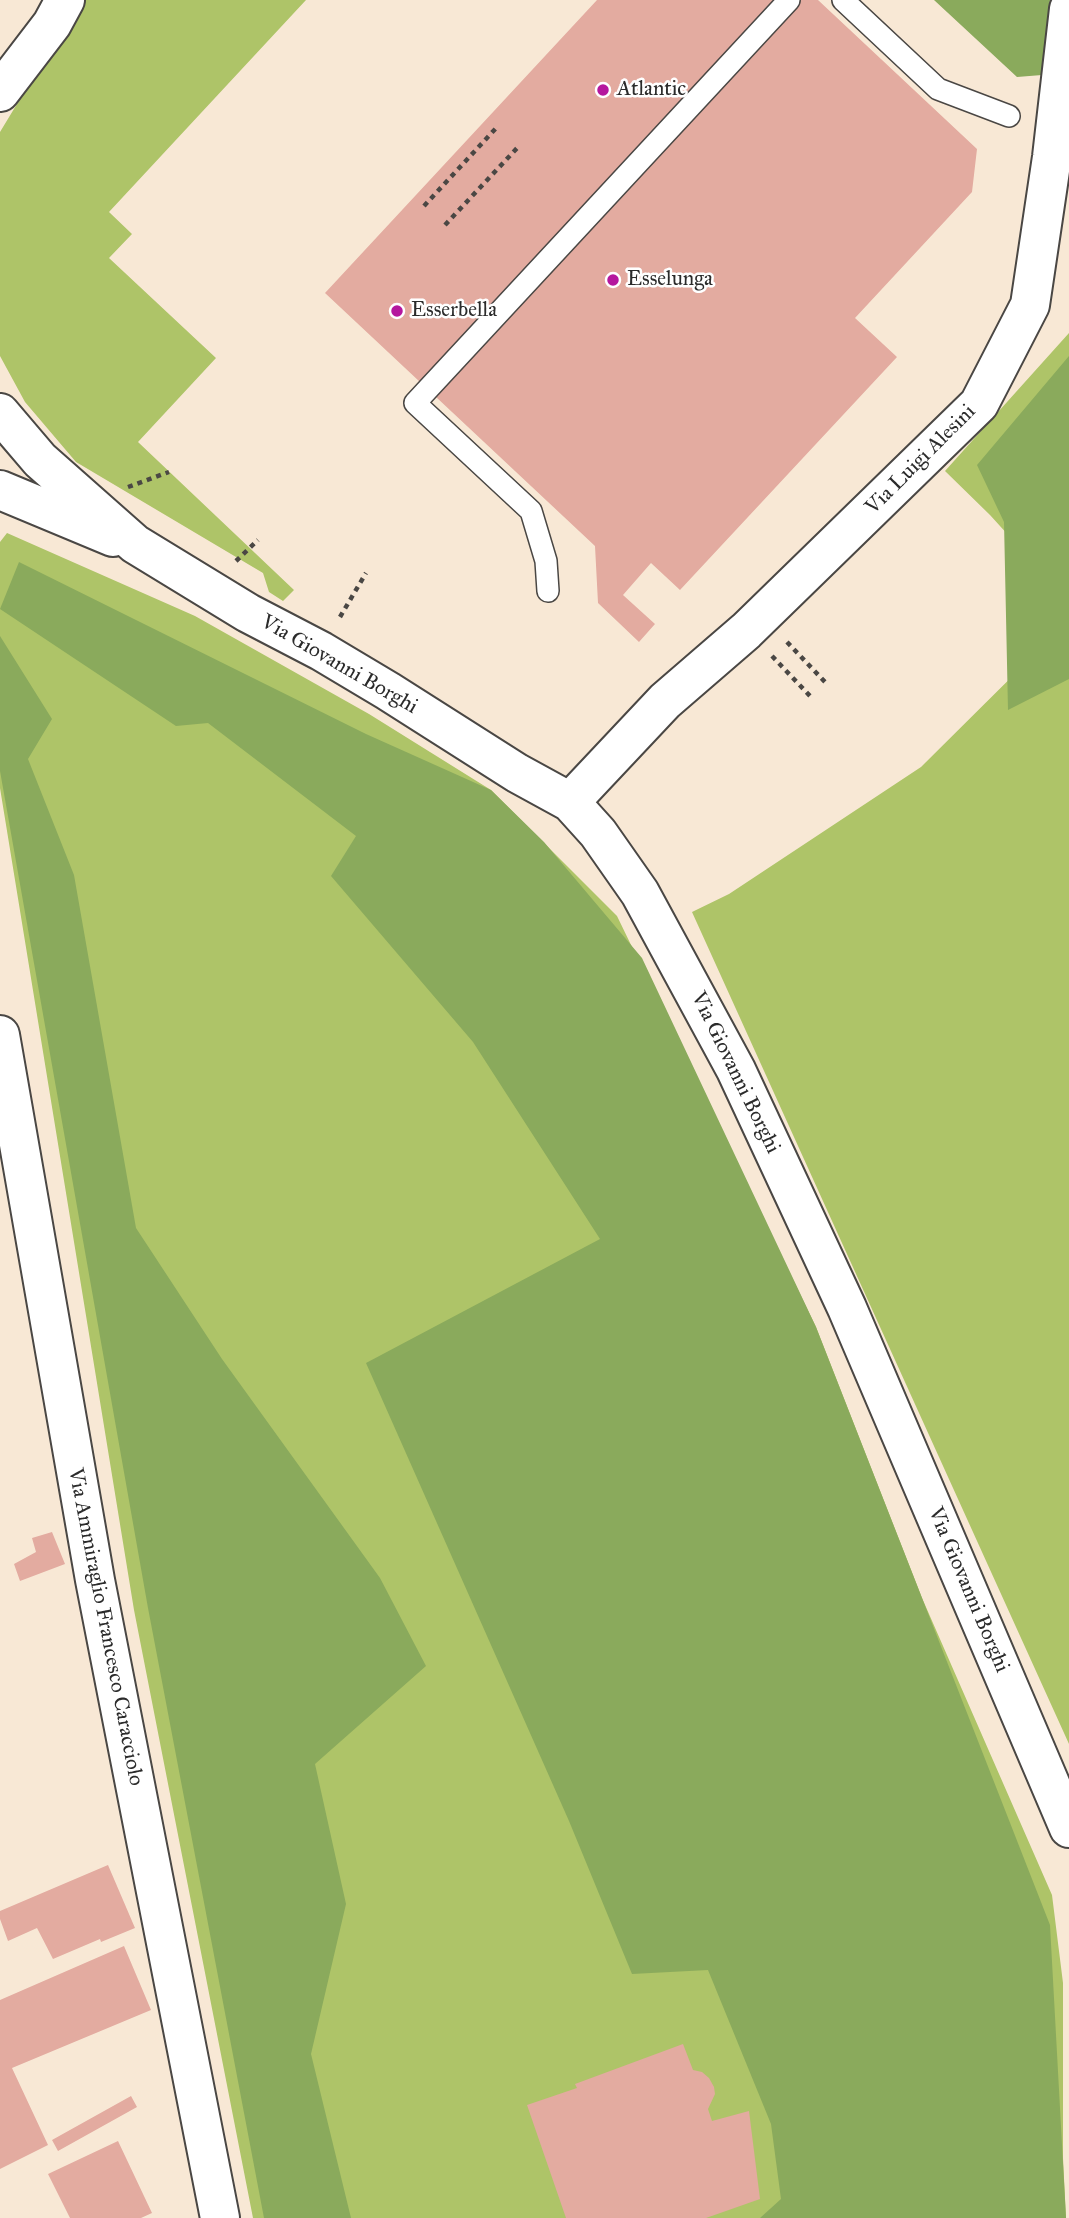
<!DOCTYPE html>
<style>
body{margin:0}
canvas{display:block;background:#f8e8d5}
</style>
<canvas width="1069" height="2218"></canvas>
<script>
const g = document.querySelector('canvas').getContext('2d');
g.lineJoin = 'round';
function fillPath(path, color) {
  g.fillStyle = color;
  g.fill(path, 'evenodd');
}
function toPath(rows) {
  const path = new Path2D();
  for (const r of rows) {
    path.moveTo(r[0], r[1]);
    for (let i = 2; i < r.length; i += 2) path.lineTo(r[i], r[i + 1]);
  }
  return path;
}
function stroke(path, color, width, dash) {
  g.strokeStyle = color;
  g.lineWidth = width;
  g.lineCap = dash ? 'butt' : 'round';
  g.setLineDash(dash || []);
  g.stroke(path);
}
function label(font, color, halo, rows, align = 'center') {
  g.font = font + ' "IM FELL Great Primer",serif';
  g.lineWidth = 5;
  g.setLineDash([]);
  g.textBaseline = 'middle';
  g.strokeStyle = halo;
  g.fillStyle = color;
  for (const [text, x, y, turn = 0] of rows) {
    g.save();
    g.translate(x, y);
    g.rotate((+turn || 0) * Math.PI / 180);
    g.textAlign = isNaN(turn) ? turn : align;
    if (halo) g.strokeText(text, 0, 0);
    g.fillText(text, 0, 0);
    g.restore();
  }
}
const green = toPath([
 [80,0,306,0,109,212,132,234,109,258,216,358,138,442,294,590,283,601,269,592,263,573,76,462,25,402,0,356,0,132],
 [1069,333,1069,602,990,515,945,471],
 [7,533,195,616,369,714,491,790,617,916,816,1327,922,1598,1052,1895,1063,1983,1063,2158,1066,2218,253,2218,134,1610,0,788,0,542],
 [1069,620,1069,1744,692,912,729,894,921,767]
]);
const forest = toPath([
 [934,0,1050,0,1042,75,1017,77],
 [1069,356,1069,679,1008,710,1004,522,977,465],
 [19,562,366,734,491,790,544,842,642,958,816,1327,1050,1925,1066,2218,760,2218,781,2199,771,2124,708,1970,632,1974,569,1821,366,1363,600,1239,473,1042,331,876,356,836,208,723,176,726,0,609],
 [0,636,52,719,28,759,74,875,136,1228,222,1359,380,1578,426,1666,315,1764,346,1904,311,2054,351,2218,264,2218,148,1608,0,771]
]);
const building = toPath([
 [597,0,818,0,977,149,972,192,855,318,897,357,680,590,651,563,623,595,655,624,639,642,598,603,595,546,325,293],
 [52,1532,65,1564,20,1581,14,1564,36,1552,32,1538],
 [108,1865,135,1928,101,1942,100,1939,53,1959,37,1928,8,1941,0,1919,0,1911],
 [124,1946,151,2010,12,2068,48,2145,0,2169,0,2000],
 [683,2044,693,2070,702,2072,709,2078,714,2087,715,2094,708,2109,712,2121,749,2111,760,2199,706,2218,566,2218,527,2105,577,2088,575,2084],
 [131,2096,137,2107,58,2151,52,2140],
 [118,2141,152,2213,141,2218,70,2218,48,2174]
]);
const path = toPath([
 [424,206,498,126],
 [445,225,519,146],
 [128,487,169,472],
 [236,561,258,540],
 [340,617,366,573],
 [787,642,825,682],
 [772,656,811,697]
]);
const service = toPath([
 [843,0,938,89,1009,116],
 [548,591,546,561,531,511,415,403,789,0]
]);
const minor = toPath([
 [0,92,52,24,65,0],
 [570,802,665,701,746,631,979,404,1030,305,1052,157,1069,9]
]);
const secondary = toPath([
 [0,413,40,460,135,544,248,613,321,651,388,691,517,773,570,802,598,833,640,893,736,1070,847,1308,1069,1828],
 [0,490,113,537]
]);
const primary = toPath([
 [0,1035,95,1580,220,2218]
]);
const markers = [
 [603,90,7,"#b5179e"],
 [613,280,7,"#b5179e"],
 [397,311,7,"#b5179e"]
];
const poiNames = [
 ["Atlantic",617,90],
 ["Esselunga",627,280],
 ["Esserbella",411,311]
];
const streetNames = [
 ["Via Luigi Alesini",921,460,-45],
 ["Via Giovanni Borghi",339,665,30],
 ["Via Giovanni Borghi",735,1073,64],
 ["Via Giovanni Borghi",968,1590,67],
 ["Via Ammiraglio Francesco Caracciolo",105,1627,79]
];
fillPath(green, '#aec468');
fillPath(forest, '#8aaa5c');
fillPath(building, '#e3aba0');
stroke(service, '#4a4744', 24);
stroke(minor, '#4a4744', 42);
stroke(secondary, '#4a4744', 42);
stroke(primary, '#4a4744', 42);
stroke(path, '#4a4744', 4.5, [5, 5]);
stroke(service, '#fff', 21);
stroke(minor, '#fff', 38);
stroke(secondary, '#fff', 38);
stroke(primary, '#fff', 38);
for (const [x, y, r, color] of markers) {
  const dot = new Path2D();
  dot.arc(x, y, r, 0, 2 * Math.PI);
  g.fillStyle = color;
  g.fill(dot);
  stroke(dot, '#fff', 2.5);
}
label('21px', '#2b2b2b', '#fff', poiNames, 'left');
label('21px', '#2b2b2b', '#fff', streetNames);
</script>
